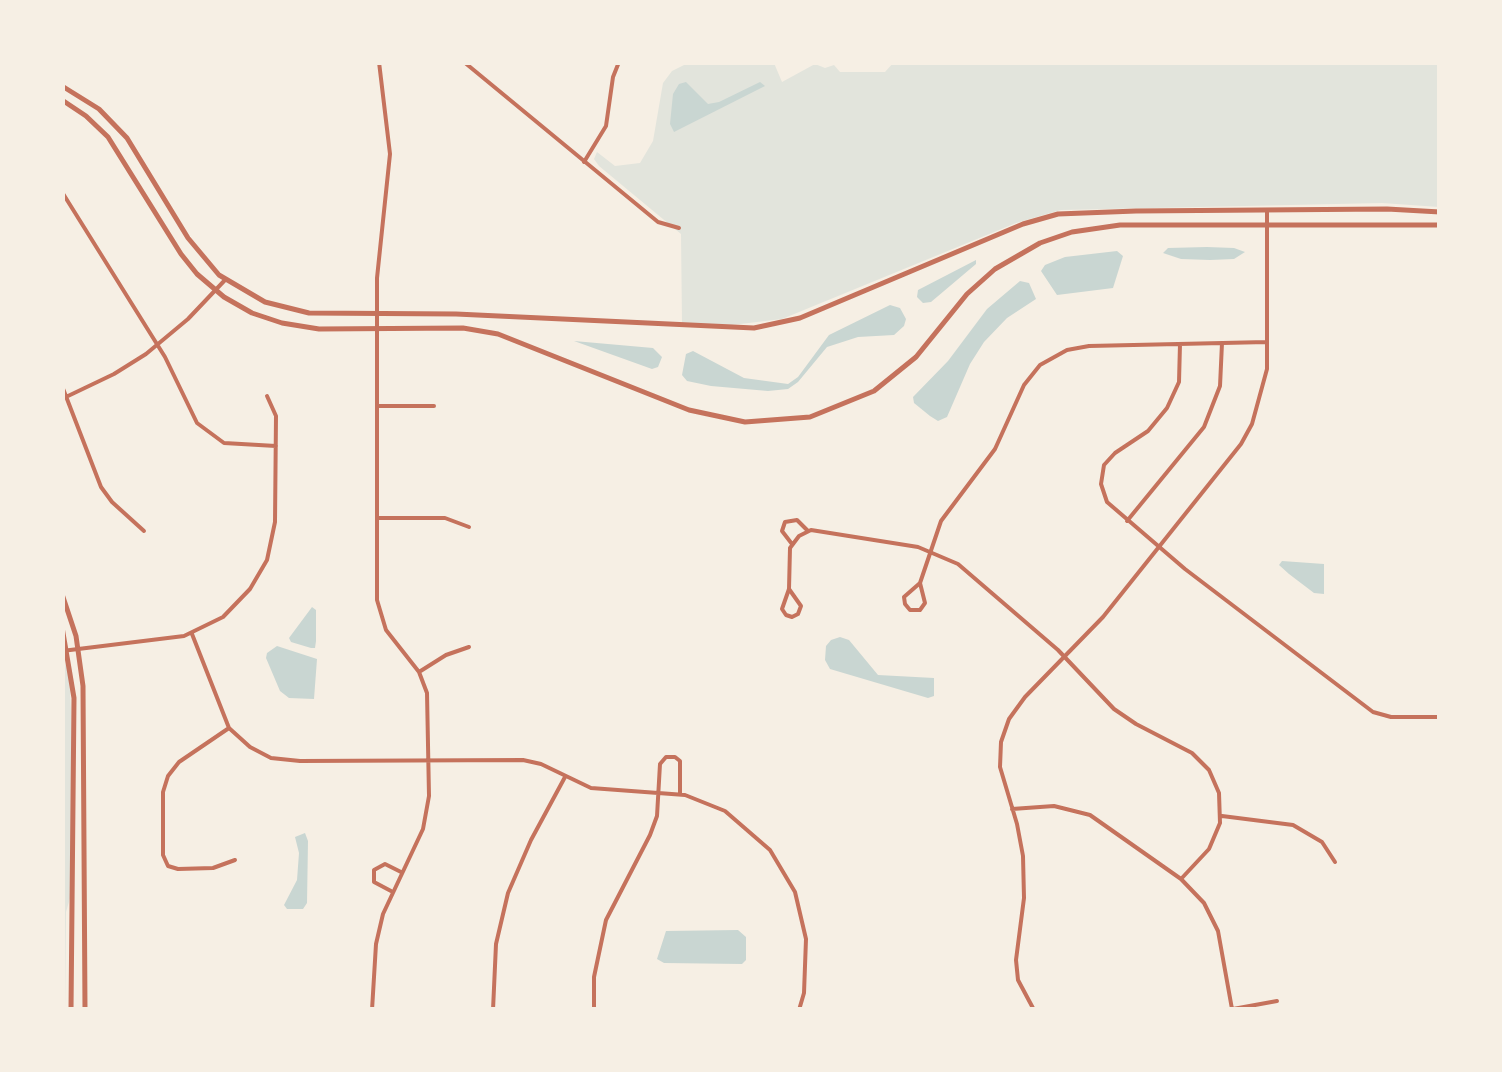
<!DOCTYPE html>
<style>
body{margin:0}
#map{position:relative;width:1502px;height:1072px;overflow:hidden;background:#f6efe4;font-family:Signika,sans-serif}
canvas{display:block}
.frame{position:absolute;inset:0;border:65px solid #f6efe4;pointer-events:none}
</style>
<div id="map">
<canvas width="1502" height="1072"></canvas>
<div class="frame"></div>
</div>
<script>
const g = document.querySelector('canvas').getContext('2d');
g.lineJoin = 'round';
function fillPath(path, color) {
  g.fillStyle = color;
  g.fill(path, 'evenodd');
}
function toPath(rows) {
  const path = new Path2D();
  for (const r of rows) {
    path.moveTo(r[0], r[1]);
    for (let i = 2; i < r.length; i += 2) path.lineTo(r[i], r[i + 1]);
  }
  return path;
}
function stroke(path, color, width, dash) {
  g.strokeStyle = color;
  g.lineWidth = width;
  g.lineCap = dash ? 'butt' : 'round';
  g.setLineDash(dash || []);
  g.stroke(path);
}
const green = toPath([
 [894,62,1439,63,1439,207,1382,203,1061,210,1016,223,782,319,732,325,682,323,681,234,599,166,594,159,597,152,615,166,640,163,653,141,663,83,672,71,688,63,774,63,782,82,815,64,825,68,834,65,840,72,885,72],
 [63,659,69,673,71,711,71,895,66,912,65,1009,63,1010]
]);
const water = toPath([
 [686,82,708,104,719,102,760,82,765,86,674,132,670,124,673,94,679,84],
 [1207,247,1234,248,1245,252,1234,259,1210,260,1181,259,1163,253,1168,248],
 [1117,251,1123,256,1113,288,1057,295,1041,271,1045,265,1065,257],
 [976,260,976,264,931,302,923,303,917,297,918,290],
 [1020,281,1029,283,1036,299,1007,318,984,342,970,364,947,417,938,421,930,416,914,403,913,397,948,361,987,309],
 [890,305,900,308,906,319,904,326,894,335,858,337,827,347,798,382,788,389,768,391,711,386,687,381,682,375,686,354,693,351,744,378,788,384,798,377,829,335],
 [574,341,653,348,662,357,658,367,652,369],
 [1282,561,1324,564,1324,594,1314,593,1289,574,1279,565],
 [312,607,316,610,316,641,315,648,311,648,291,642,289,638],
 [840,637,849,640,878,675,934,678,934,696,928,698,830,669,825,660,826,646,831,640],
 [277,646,317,659,314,699,289,698,280,691,266,658,267,653],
 [305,833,308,841,307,903,303,909,287,909,284,905,297,880,299,853,295,837],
 [738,930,746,937,746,960,742,964,664,963,657,959,666,931]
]);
const minor = toPath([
 [464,62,658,222,679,228],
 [584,162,606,126,613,77,619,62],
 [62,192,165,357,197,423,224,443,276,446],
 [1180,344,1179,382,1167,408,1148,431,1115,453,1104,465,1101,484,1107,502,1185,569,1373,712,1391,717,1440,717],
 [62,386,101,487,112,502,144,531],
 [68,396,114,374,146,354,188,319,225,280],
 [378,406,434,406],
 [377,518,445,518,469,527],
 [1127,521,1204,427,1220,386,1222,343],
 [792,544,782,531,785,522,797,520,808,531],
 [920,583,941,521,995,449,1024,385,1040,365,1067,350,1089,346,1267,342],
 [920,583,925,603,920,610,910,610,905,604,904,597,920,583],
 [789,589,790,548,799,536,811,530,918,547,958,564,1058,650,1114,709,1136,724,1192,753,1209,770,1219,793,1220,823,1209,849,1181,879],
 [789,589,801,606,798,614,792,617,786,615,782,609,789,589],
 [192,634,229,728,250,747,271,758,300,761,523,760,541,764,591,788,685,795,725,811,770,850,795,892,806,939,804,993,799,1010],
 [62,651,184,636,223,617,250,589,267,560,275,522,276,416,267,396],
 [419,672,446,655,469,647],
 [229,728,179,762,168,776,163,792,163,855,168,866,178,869,213,868,235,860],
 [1012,809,1054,806,1090,815,1181,879,1204,903,1218,931,1232,1009],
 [1222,816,1293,825,1322,842,1335,862],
 [391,891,374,882,374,870,385,864,401,872],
 [1233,1009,1277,1001],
 [372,1010,376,944,383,914,423,829,429,796,427,693,419,672,386,630,377,600,377,278,390,154,379,62],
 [493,1010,496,944,508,893,531,840,565,777],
 [594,1010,594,977,606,920,650,835,657,816,660,764,666,757,675,757,680,761,680,794],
 [1034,1010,1018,980,1016,960,1024,898,1023,856,1017,824,1000,767,1001,742,1009,719,1025,697,1103,617,1241,444,1252,424,1267,369,1267,210]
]);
const tertiary = toPath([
 [62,86,99,109,127,138,188,238,219,275,265,302,309,313,456,314,754,328,800,318,1023,224,1058,214,1136,211,1387,209,1440,212],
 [62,100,86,116,108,137,181,254,197,274,224,297,252,313,282,323,319,329,463,328,498,334,689,410,745,422,810,417,874,391,916,357,967,294,995,269,1040,243,1072,232,1120,225,1440,225],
 [62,594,76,636,83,686,85,1010],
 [62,627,74,698,71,1010]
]);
fillPath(green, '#e2e4dc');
fillPath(water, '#c9d6d2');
stroke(minor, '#c5725c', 4);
stroke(tertiary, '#c5725c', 5);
</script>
